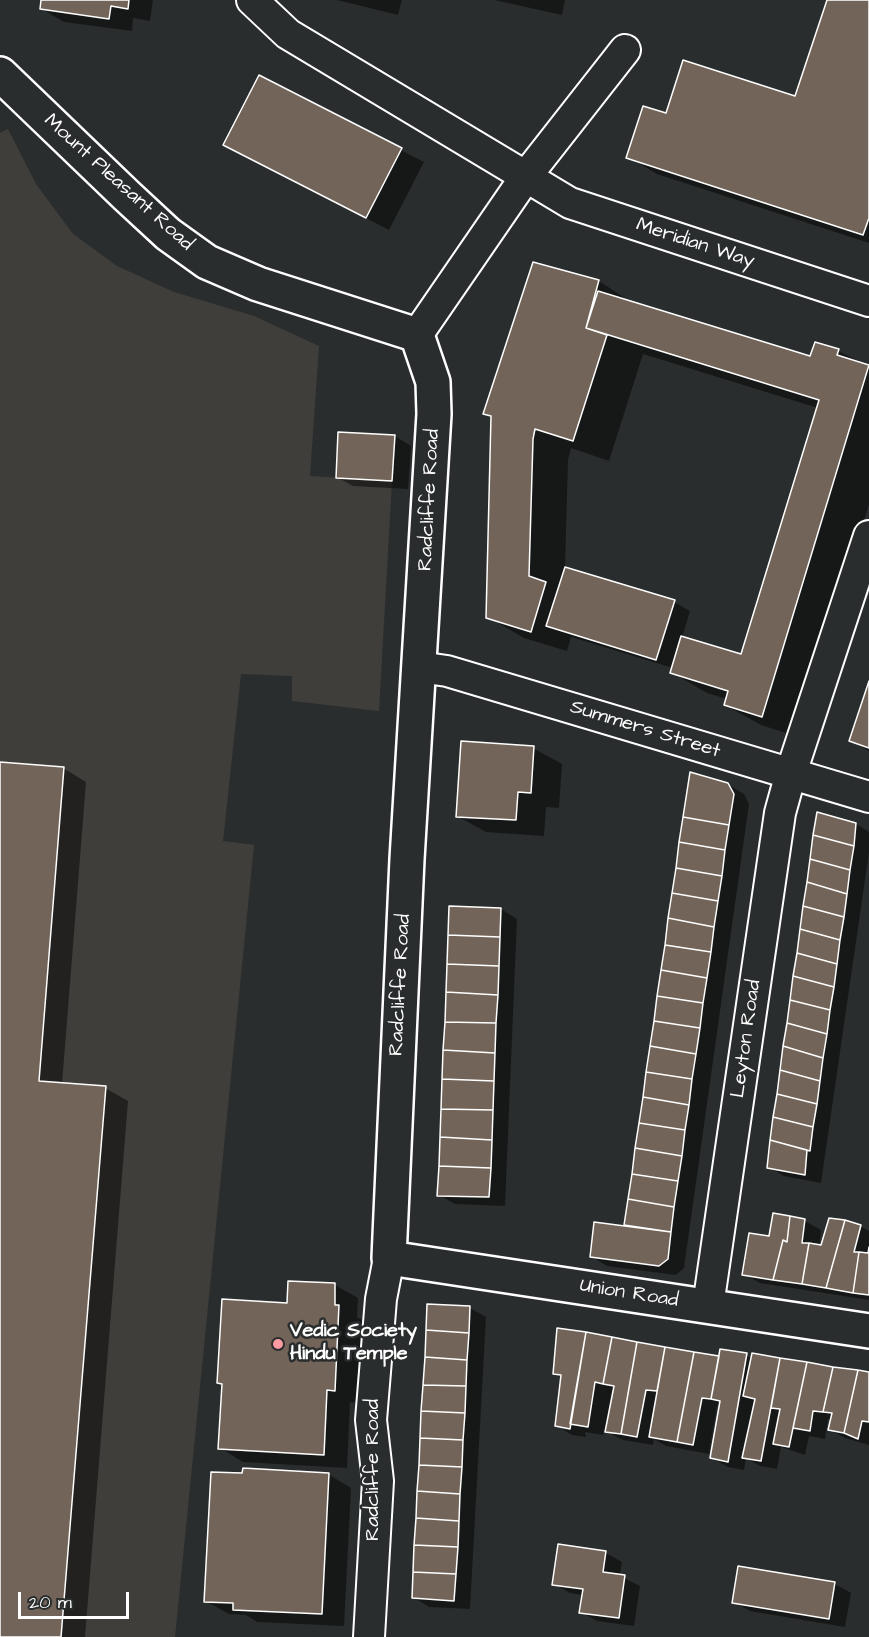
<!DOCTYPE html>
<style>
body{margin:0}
#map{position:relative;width:869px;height:1637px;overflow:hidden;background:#2a2d2e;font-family:"Architects Daughter",sans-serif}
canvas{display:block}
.scale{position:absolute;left:18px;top:1592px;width:111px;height:27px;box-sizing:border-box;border:3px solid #fff;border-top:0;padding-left:8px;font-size:18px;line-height:21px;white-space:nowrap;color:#fff;-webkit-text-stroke:4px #2a2d2e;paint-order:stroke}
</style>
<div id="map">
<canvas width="869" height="1637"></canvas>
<div class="scale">20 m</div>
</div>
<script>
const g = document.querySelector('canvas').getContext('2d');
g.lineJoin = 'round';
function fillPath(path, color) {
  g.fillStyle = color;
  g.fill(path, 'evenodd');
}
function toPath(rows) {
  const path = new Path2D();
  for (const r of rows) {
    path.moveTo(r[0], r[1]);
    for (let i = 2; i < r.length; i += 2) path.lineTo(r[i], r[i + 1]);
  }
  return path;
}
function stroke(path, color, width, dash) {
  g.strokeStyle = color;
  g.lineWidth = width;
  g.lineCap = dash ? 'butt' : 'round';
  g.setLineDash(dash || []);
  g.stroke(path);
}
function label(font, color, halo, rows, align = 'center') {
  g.font = font + ' "Architects Daughter",sans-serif';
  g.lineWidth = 5;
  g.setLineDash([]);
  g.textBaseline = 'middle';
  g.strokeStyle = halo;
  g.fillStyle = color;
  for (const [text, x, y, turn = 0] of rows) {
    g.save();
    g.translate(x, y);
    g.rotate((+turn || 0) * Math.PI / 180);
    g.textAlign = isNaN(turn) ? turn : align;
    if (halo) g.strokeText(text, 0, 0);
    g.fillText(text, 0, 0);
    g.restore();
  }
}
const built = toPath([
 [8,129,36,184,73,234,117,266,174,292,254,316,319,346,310,476,392,481,379,711,292,701,292,676,241,674,223,841,254,845,175,1637,0,1637,0,133]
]);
const shadow = toPath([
 [43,0,153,0,150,21,133,18,132,31,64,22,42,9],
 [337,0,402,0,398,15],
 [494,0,565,0,562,15],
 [828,0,869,0,869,243,657,174,628,157,667,115,796,98],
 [259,77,424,162,389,230,225,145],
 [534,264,599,281,634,304,811,358,838,351,869,366,869,504,798,737,761,725,725,705,727,699,707,693,671,672,673,668,571,637,567,651,524,638,488,617,492,417,485,413],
 [643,354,818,408,742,656,682,638,690,611,674,602,565,568,568,460,571,448,609,461],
 [395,436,411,446,408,489,353,486,337,477],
 [869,685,869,751,851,741],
 [533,748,562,764,559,808,546,807,544,836,486,832,457,816],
 [0,763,63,768,86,782,62,1084,105,1088,128,1101,85,1637,0,1637],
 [691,774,727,784,744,794,749,804,684,1268,676,1275,607,1266,591,1256,625,1227],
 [856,824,869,832,869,852,821,1183,784,1176,768,1167],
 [501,909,517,919,505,1206,455,1204,439,1195],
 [805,1221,821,1230,819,1247,860,1226,869,1231,869,1300,760,1283,744,1274],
 [335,1285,358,1298,357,1317,362,1320,357,1403,350,1402,347,1468,243,1462,220,1448,224,1385,219,1382,288,1304],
 [429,1306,470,1308,486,1317,470,1609,429,1607,413,1597],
 [558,1330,720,1358,721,1350,752,1358,753,1355,869,1374,869,1445,845,1438,829,1429,832,1419,828,1419,825,1439,809,1436,805,1455,781,1447,777,1469,760,1466,746,1458,744,1470,728,1467,712,1458,721,1406,717,1406,709,1454,666,1446,654,1439,653,1445,623,1440,604,1430,603,1435,585,1432,586,1437,572,1435,556,1425,562,1377,555,1373],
 [328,1474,351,1488,344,1626,257,1622,246,1615,229,1614,206,1601],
 [559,1546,606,1553,622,1562,620,1576,640,1586,634,1626,597,1621,581,1612,583,1595,570,1593,554,1584],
 [740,1568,835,1584,851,1593,845,1627,750,1611,734,1602]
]);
const building = toPath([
 [41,0,129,0,128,9,111,6,109,19,40,9,41,0],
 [827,0,869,0,869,218,863,235,626,158,643,106,666,113,683,60,795,96,827,0],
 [259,75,402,148,366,218,223,145,259,75],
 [533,262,599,280,586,328,607,335,573,441,535,429,533,439,529,576,546,582,531,632,486,618,491,416,483,414,533,262],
 [598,291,810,356,815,342,839,349,837,355,869,365,762,717,724,705,728,691,670,673,681,636,741,654,819,400,586,328,598,291],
 [338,432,395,435,392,481,336,478,338,432],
 [565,567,675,600,656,660,546,626,565,567],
 [869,681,869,748,849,741,869,681],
 [461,741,534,746,531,793,518,792,516,820,456,817,461,741],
 [0,762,64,767,39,1081,106,1086,61,1637,0,1637,0,762],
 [690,772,728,783,734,794,729,825,683,817,690,772],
 [817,812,856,823,854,846,813,835,817,812],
 [683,817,729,825,725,850,679,842,683,817],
 [813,835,854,846,850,870,810,859,813,835],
 [679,842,725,850,722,876,676,868,679,842],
 [810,859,850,870,847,894,807,882,810,859],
 [676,868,722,876,718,901,672,893,676,868],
 [807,882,847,894,844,917,803,906,807,882],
 [672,893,718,901,714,927,668,918,672,893],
 [449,906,501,908,500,937,448,935,449,906],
 [803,906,844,917,840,940,800,929,803,906],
 [668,918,714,927,711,952,665,945,668,918],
 [800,929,840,940,837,964,797,953,800,929],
 [448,935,500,937,499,966,447,964,448,935],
 [665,945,711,952,707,978,661,970,665,945],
 [797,953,837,964,834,987,793,976,797,953],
 [447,964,499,966,498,995,446,992,447,964],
 [661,970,707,978,703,1003,657,996,661,970],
 [793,976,834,987,830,1010,790,1000,793,976],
 [446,992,498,995,496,1023,445,1022,446,992],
 [657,996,703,1003,700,1028,654,1021,657,996],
 [790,1000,830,1010,827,1034,787,1023,790,1000],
 [654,1021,700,1028,696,1054,650,1046,654,1021],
 [445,1022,496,1023,495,1053,443,1050,445,1022],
 [787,1023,827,1034,823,1058,783,1046,787,1023],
 [650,1046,696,1054,692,1079,646,1072,650,1046],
 [783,1046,823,1058,820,1081,780,1070,783,1046],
 [443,1050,495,1053,494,1081,442,1079,443,1050],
 [780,1070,820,1081,817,1104,777,1094,780,1070],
 [646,1072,692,1079,689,1105,643,1097,646,1072],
 [442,1079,494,1081,493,1110,441,1109,442,1079],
 [777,1094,817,1104,813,1127,773,1117,777,1094],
 [643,1097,689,1105,685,1130,639,1123,643,1097],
 [441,1109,493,1110,492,1140,440,1137,441,1109],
 [773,1117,813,1127,810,1151,770,1140,773,1117],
 [639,1123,685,1130,682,1156,635,1148,639,1123],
 [440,1137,492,1140,491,1168,439,1166,440,1137],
 [770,1140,807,1150,805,1175,767,1168,770,1140],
 [635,1148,682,1156,678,1181,632,1174,635,1148],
 [439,1166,491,1168,489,1197,437,1196,439,1166],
 [632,1174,678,1181,674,1207,628,1199,632,1174],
 [628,1199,674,1207,671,1232,624,1225,628,1199],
 [773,1213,790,1216,787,1242,783,1240,773,1280,742,1275,749,1233,769,1236,773,1213],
 [790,1216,805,1219,802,1243,809,1243,802,1284,773,1280,783,1240,787,1242,790,1216],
 [829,1218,845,1220,826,1288,802,1284,809,1243,821,1245,829,1218],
 [845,1220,861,1225,854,1252,859,1252,853,1293,826,1288,845,1220],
 [594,1222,671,1232,668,1259,659,1266,590,1257,594,1222],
 [869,1247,869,1295,853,1293,859,1252,868,1253,869,1247],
 [288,1281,335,1283,335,1305,339,1305,335,1391,327,1390,324,1455,218,1449,222,1384,217,1383,222,1299,287,1303,288,1281],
 [427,1304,470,1306,469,1333,426,1330,427,1304],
 [557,1328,586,1332,570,1429,555,1426,561,1375,553,1374,557,1328],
 [426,1330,469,1333,467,1360,425,1357,426,1330],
 [586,1332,612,1337,603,1384,595,1382,588,1427,570,1424,586,1332],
 [612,1337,637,1342,621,1434,605,1432,614,1386,603,1384,612,1337],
 [637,1342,665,1347,657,1391,646,1390,637,1437,621,1434,637,1342],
 [665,1347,694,1352,677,1442,649,1437,665,1347],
 [720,1349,747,1353,728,1462,710,1458,720,1401,711,1399,720,1349],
 [694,1352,719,1356,711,1399,702,1398,693,1445,677,1442,694,1352],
 [752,1353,780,1358,761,1461,742,1458,755,1399,743,1396,752,1353],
 [425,1357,467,1360,466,1386,423,1385,425,1357],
 [780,1358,807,1362,789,1447,773,1444,780,1409,771,1408,780,1358],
 [807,1362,833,1367,823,1412,813,1411,810,1431,793,1428,807,1362],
 [833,1367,858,1370,844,1433,828,1430,832,1413,823,1412,833,1367],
 [858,1370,869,1372,869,1422,862,1421,858,1439,844,1433,858,1370],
 [423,1385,466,1386,465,1413,421,1411,423,1385],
 [421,1411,465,1413,463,1440,420,1438,421,1411],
 [420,1438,463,1440,462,1467,419,1465,420,1438],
 [419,1465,462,1467,460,1494,417,1491,419,1465],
 [243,1468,329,1473,322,1614,233,1610,233,1603,204,1602,211,1472,242,1473,243,1468],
 [417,1491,460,1494,459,1521,416,1518,417,1491],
 [416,1518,459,1521,458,1547,414,1545,416,1518],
 [558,1544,606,1551,603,1572,625,1575,619,1618,579,1613,583,1589,552,1585,558,1544],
 [414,1545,458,1547,456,1574,413,1572,414,1545],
 [738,1566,835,1582,829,1619,732,1603,738,1566],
 [413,1572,456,1574,454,1601,412,1598,413,1572]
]);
const street = toPath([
 [252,0,288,34,570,203,869,301],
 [417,335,527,175,625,50],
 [419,667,447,671,869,797],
 [708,1306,780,813,791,773,869,536],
 [369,1637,378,1481,371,1420,381,1299,389,1258]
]);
const secondary = toPath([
 [0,74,127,196,168,234,207,262,258,284,417,335,433,382,434,414,407,859,389,1258,869,1331]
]);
const markers = [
 [278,1344,6,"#ff9aa2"]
];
const streetNames = [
 ["Mount Pleasant Road",118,183,42],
 ["Meridian Way",695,244,18],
 ["Radcliffe Road",430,500,-87],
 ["Summers Street",645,730,17],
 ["Radcliffe Road",401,985,-87],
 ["Leyton Road",747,1039,-82],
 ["Union Road",629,1294,9],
 ["Radcliffe Road",374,1470,-90]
];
const poiNames = [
 ["Vedic Society",290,1332],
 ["Hindu Temple",290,1355]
];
fillPath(built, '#403e3b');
fillPath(shadow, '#0007');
fillPath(building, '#726458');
stroke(building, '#fff', 1.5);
stroke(street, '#fff', 34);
stroke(secondary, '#fff', 38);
stroke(street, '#2a2d2e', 30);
stroke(secondary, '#2a2d2e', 33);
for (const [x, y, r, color] of markers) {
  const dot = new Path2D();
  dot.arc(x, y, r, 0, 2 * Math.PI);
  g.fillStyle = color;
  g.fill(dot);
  stroke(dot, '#2a2d2e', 2);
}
label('20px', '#fff', '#2a2d2e', streetNames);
label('bold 20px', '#fff', '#2a2d2e', poiNames, 'left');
</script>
